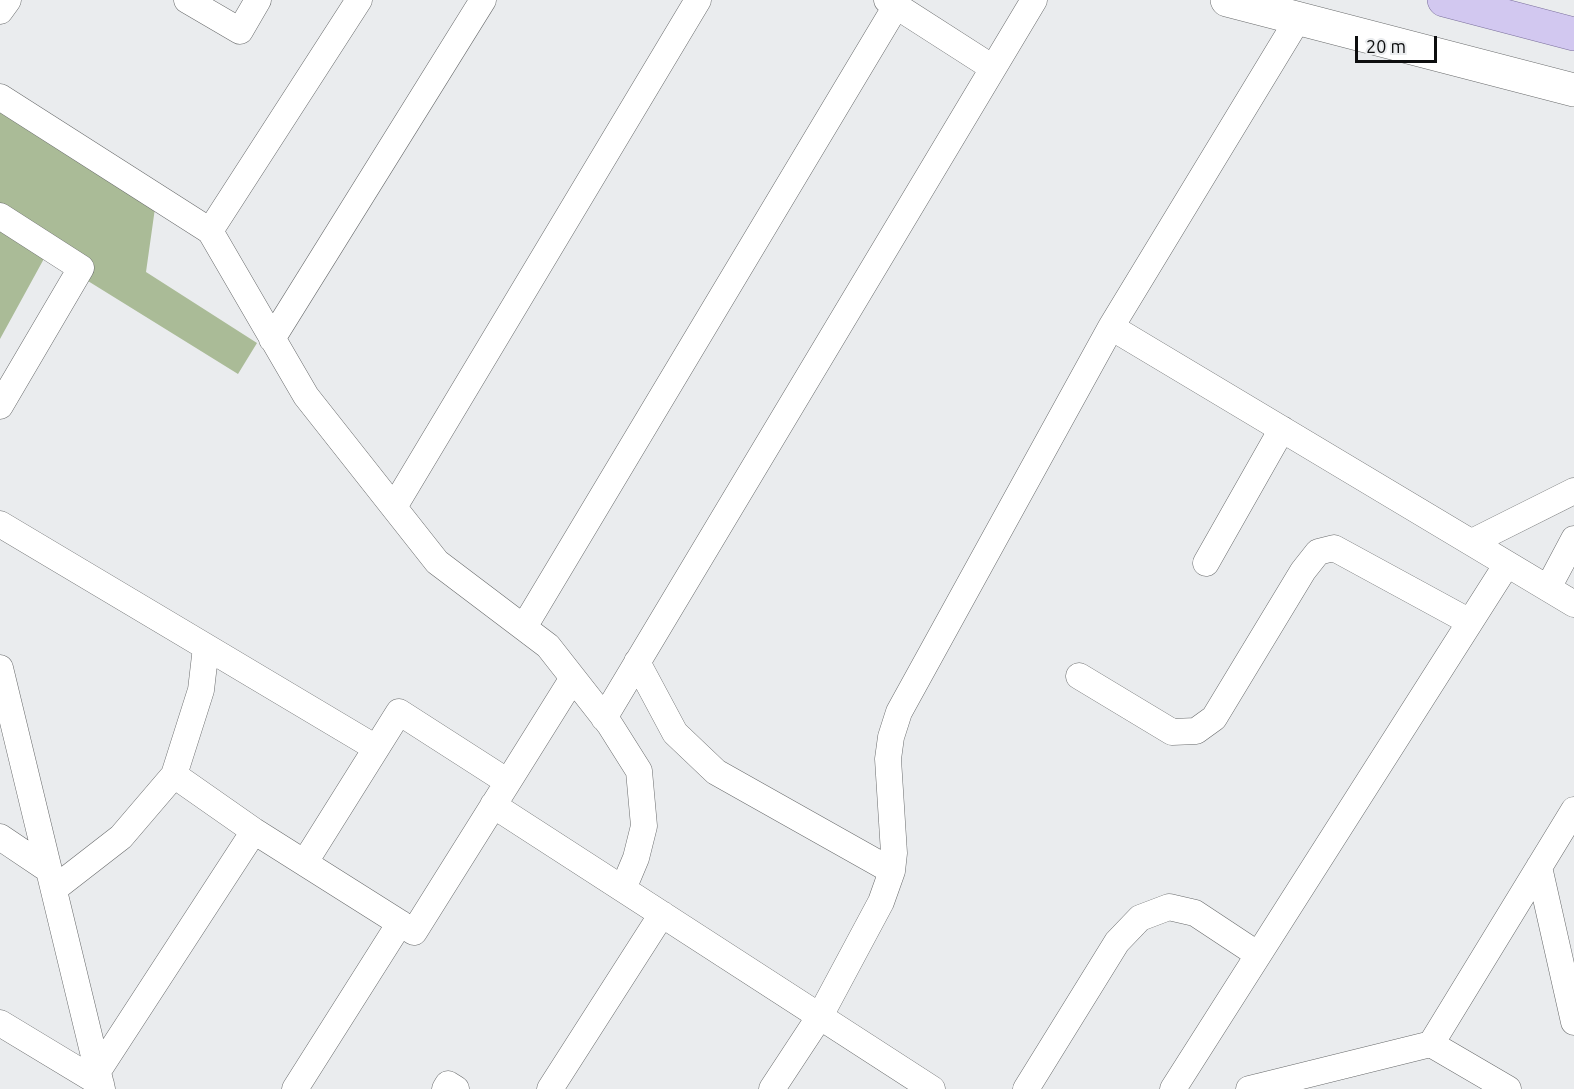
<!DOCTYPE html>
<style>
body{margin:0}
#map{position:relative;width:1574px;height:1089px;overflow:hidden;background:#eaecee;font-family:Ubuntu,sans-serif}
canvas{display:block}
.scale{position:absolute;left:1355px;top:36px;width:82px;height:27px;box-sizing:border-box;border:3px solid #0d0e0f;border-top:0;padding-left:8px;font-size:18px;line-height:21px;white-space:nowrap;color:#0d0e0f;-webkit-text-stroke:4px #eaecee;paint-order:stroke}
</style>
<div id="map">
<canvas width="1574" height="1089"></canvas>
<div class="scale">20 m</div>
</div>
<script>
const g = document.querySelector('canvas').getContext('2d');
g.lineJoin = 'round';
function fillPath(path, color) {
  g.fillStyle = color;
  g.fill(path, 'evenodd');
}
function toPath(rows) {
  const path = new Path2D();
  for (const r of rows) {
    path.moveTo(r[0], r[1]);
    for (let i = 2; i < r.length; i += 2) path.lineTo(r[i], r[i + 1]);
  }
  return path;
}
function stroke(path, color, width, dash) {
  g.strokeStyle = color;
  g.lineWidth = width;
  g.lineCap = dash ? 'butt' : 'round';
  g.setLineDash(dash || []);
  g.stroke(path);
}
const forest = toPath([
 [0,105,156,201,146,272,257,343,238,374,46,255,0,339]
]);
const minor = toPath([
 [187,0,240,31,258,0],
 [887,0,993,68],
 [0,11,8,0],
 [0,97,210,231,306,396,437,562,548,646,610,725,639,771,644,826,636,858,623,889],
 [0,216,81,268,0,406],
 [210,231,359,0],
 [1111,327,1574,604],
 [272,339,483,0],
 [394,507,698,0],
 [0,524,376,748],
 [1472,542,1574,491],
 [1206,563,1282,429],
 [1548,588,1574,539],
 [524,627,896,6],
 [637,662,675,733,716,772,892,871],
 [0,668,102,1089],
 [1079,676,1172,732,1196,731,1214,718,1303,571,1318,552,1334,548,1470,622],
 [604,718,1034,0],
 [174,775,254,831,414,932,508,782,399,712,305,862],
 [508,782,573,678],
 [493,805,932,1089],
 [0,837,49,870],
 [1539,867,1574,1022],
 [54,889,121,837,174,775,201,690,206,647],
 [0,1023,101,1084],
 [1431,1044,1508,1089],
 [98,1071,254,831],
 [295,1089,400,923],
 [445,1089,448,1084,456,1089],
 [550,1089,662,914],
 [772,1089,820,1016,881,902,892,871,894,853,888,759,891,737,899,712,1111,327,1298,19],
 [1026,1089,1117,942,1140,918,1169,907,1195,913,1257,954],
 [1173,1089,1507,564],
 [1249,1089,1431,1044,1574,810]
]);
const tertiary = toPath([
 [1227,0,1574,90]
]);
const primary = toPath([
 [1444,0,1574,34]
]);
fillPath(forest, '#aabb97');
stroke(minor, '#686a6b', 27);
stroke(tertiary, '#686a6b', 34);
stroke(primary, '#7a6f9b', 34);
stroke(minor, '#fff', 26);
stroke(tertiary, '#fff', 33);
stroke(primary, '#d2c8f0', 33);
</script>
